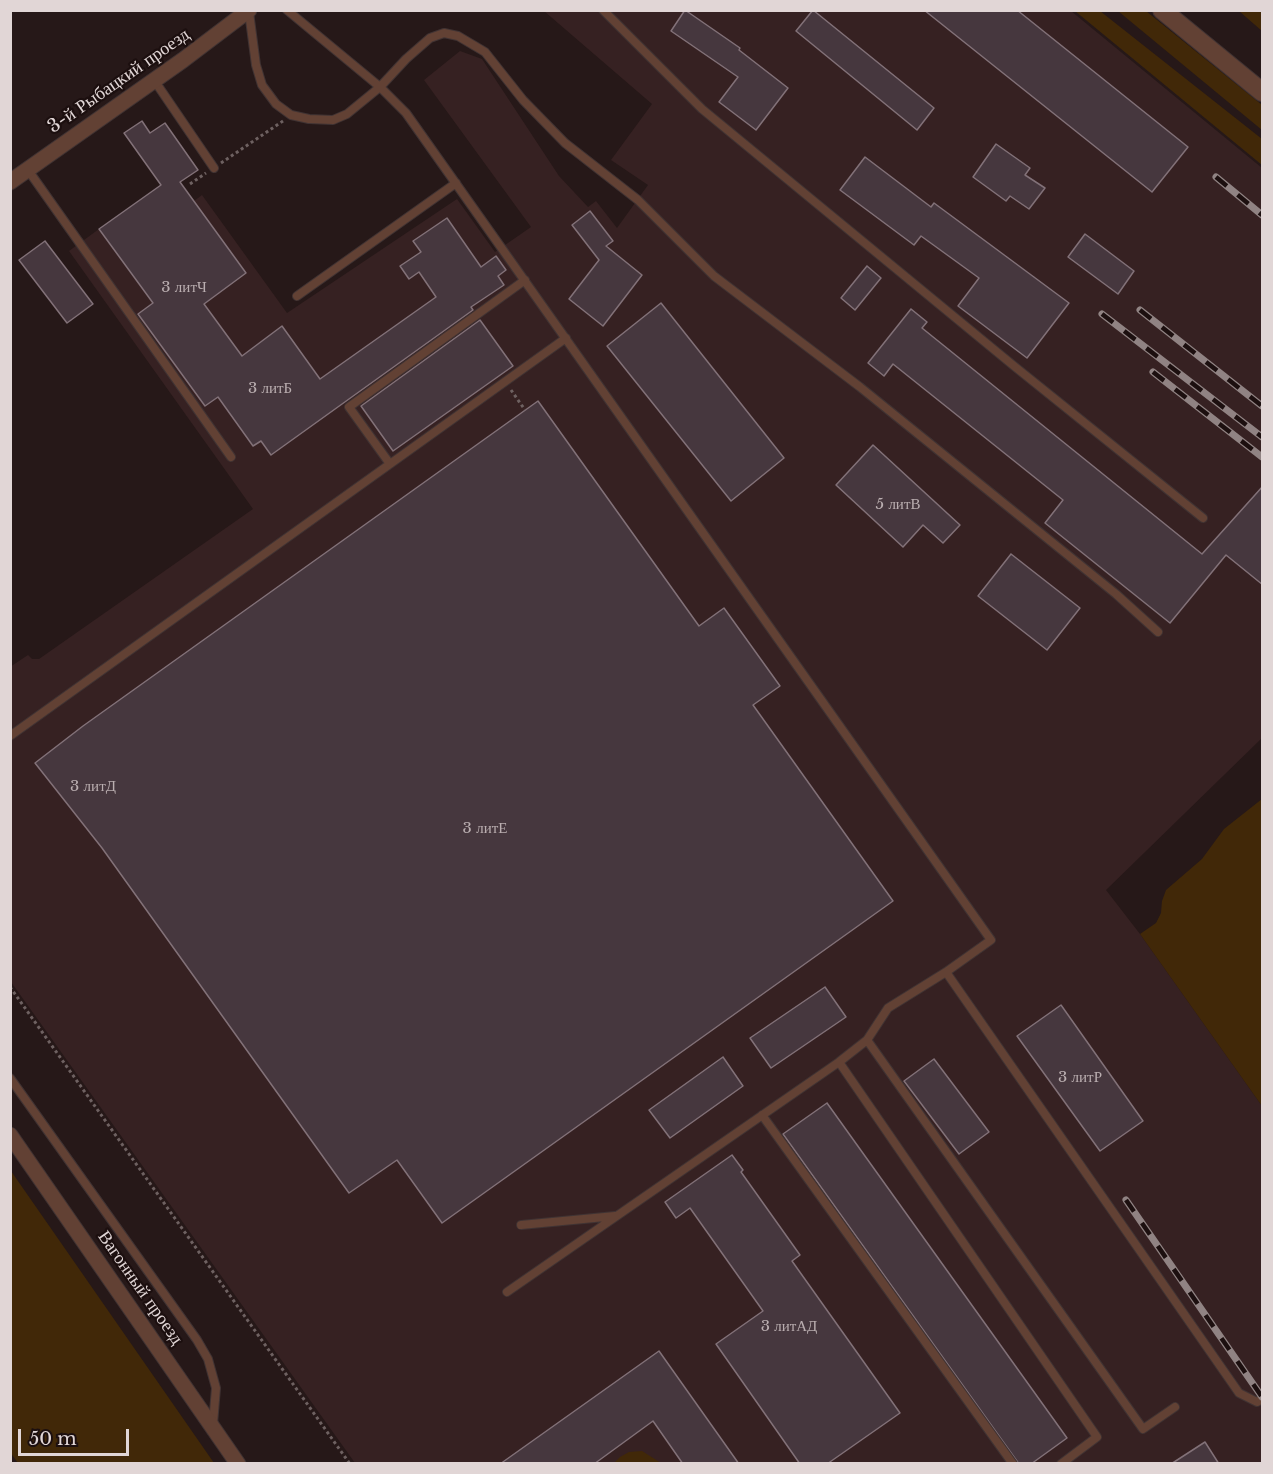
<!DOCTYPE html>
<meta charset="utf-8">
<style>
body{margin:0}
#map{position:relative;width:1273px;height:1474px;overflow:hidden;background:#261818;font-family:"Libre Baskerville",serif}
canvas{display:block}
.frame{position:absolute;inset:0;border:12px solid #e1d6d6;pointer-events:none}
.scale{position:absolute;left:18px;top:1429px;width:111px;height:27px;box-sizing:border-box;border:3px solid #e1d6d6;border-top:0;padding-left:8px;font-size:18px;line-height:21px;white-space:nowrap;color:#e1d6d6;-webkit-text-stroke:4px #1c0f0f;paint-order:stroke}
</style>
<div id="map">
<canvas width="1273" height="1474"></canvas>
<div class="frame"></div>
<div class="scale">50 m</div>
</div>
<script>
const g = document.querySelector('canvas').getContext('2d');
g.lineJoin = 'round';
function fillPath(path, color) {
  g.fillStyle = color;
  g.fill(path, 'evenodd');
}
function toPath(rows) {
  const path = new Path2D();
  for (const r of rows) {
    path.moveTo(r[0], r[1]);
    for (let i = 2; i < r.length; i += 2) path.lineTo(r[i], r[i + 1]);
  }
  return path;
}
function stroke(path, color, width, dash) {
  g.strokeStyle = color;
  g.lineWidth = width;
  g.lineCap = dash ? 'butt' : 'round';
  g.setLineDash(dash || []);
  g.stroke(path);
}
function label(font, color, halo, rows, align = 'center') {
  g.font = font + ' "Libre Baskerville",serif';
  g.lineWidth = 4.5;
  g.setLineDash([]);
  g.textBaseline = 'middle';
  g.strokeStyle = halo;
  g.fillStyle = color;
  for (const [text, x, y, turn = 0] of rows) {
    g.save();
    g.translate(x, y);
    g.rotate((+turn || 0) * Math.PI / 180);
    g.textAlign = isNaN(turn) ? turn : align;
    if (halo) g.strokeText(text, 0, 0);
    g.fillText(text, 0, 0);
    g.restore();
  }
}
const built = toPath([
 [544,11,1071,11,1262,168,1262,738,1106,890,1140,934,1262,1106,1262,1463,355,1463,11,982,10,667,28,655,32,659,39,659,253,509,69,251,99,229,194,201,202,195,287,313,457,199,495,252,531,227,424,80,460,51,482,59,559,176,588,207,596,201,617,228,648,185,611,160,652,104]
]);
const green = toPath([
 [1075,11,1100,11,1262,139,1262,165],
 [1118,11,1146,11,1262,105,1262,130],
 [1239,11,1262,11,1262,31],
 [1262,799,1262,1106,1140,934,1156,923,1161,913,1162,901,1166,890,1202,859,1224,829],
 [10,1171,11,1171,214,1463,18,1463,10,1452],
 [642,1451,661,1463,614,1463,620,1457,629,1452]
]);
const building = toPath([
 [685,10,740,48,739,50,788,88,756,130,719,102,738,77,671,31,685,10],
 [813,10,934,108,917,130,796,31,813,10],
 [924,10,1017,10,1188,147,1152,192,924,10],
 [142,121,150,133,165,123,198,170,180,182,246,273,204,304,242,356,282,326,320,379,436,297,419,272,409,279,400,266,421,252,413,241,447,218,481,267,496,256,506,270,498,276,504,285,471,307,473,310,271,455,261,441,253,446,218,397,205,406,138,314,153,303,99,229,161,185,124,133,142,121],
 [996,144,1030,168,1025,175,1045,188,1029,209,1010,196,1006,201,973,177,996,144],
 [865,157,931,207,934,203,1069,303,1027,358,958,306,979,278,921,236,914,245,840,190,865,157],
 [590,211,613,241,606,246,642,275,603,326,569,299,599,260,572,225,590,211],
 [1085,234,1134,271,1118,294,1068,257,1085,234],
 [45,241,93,304,67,323,19,260,45,241],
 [867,266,881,278,855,310,841,298,867,266],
 [661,303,784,458,731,501,607,346,661,303],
 [911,309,927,322,922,328,1202,554,1263,486,1263,585,1226,555,1170,623,1045,523,1063,500,893,364,884,376,868,363,911,309],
 [480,320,513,366,393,451,361,406,480,320],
 [538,401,699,626,724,608,780,686,753,705,893,901,442,1223,397,1160,349,1193,102,848,35,763,83,726,538,401],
 [873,445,960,525,943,543,923,525,903,547,836,485,873,445],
 [1011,554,1080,608,1047,650,978,596,1011,554],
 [825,987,846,1017,771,1068,750,1038,825,987],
 [1061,1005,1143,1121,1100,1151,1017,1036,1061,1005],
 [723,1057,743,1086,670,1138,649,1110,723,1057],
 [934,1059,989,1132,959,1154,904,1081,934,1059],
 [827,1103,1067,1438,1031,1464,1019,1464,783,1134,827,1103],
 [732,1155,743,1170,741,1172,800,1255,792,1261,900,1413,827,1464,800,1464,716,1344,763,1311,690,1208,676,1218,665,1202,732,1155],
 [659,1351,739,1464,683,1464,653,1421,594,1464,500,1464,659,1351],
 [1205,1442,1219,1464,1171,1464,1205,1442]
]);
const path = toPath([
 [221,163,283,121],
 [190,184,206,173],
 [511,390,525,410],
 [10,987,350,1464]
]);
const service = toPath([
 [287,10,380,87,406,113,991,940,946,972,888,1008,867,1040,839,1062,507,1292],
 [603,10,702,109,1014,366,1203,518],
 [249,12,256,65,262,85,276,104,291,115,309,119,333,120,347,114,380,87,406,59,430,38,444,33,458,36,485,52,523,100,565,143,638,200,714,276,860,387,1116,594,1158,632],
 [154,80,214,168],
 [28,170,231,457],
 [297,296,456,183],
 [390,464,349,407,525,280],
 [10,736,566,338],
 [946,972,1239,1393,1257,1402,1262,1399],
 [867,1040,1143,1429,1175,1407],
 [839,1062,1097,1437,1061,1464],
 [10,1078,197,1340,208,1359,216,1388,213,1424],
 [762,1115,1013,1464],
 [521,1225,615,1216]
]);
const minor = toPath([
 [10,182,183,60,249,10],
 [10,1135,238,1464]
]);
const tertiary = toPath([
 [1162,10,1262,92]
]);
const rail = toPath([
 [1216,177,1262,215],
 [1140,310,1262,406],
 [1102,314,1262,437],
 [1153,372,1262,457],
 [1126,1200,1262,1397]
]);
const numberNames = [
 ["3 литЧ",184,288],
 ["3 литБ",270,389],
 ["5 литВ",898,505],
 ["3 литД",93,787],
 ["3 литЕ",485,829],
 ["3 литР",1080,1078],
 ["3 литАД",789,1327]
];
const streetNames = [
 ["3-й Рыбацкий проезд",119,81,-35],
 ["Вагонный проезд",140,1288,55]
];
fillPath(built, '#362122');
fillPath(green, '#412808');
fillPath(building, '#46373e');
stroke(building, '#827178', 1.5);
stroke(service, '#403333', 10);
stroke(minor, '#403333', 17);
stroke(tertiary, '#403333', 20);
stroke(path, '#6e6161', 3, [3, 3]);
stroke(service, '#624134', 8);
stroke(minor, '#624134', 15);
stroke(tertiary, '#624134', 18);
stroke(rail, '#908383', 7);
stroke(rail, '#1c0f0f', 4.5, [14]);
label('15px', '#baaeb0', null, numberNames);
label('18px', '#e1d6d6', '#1c0f0f', streetNames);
</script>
